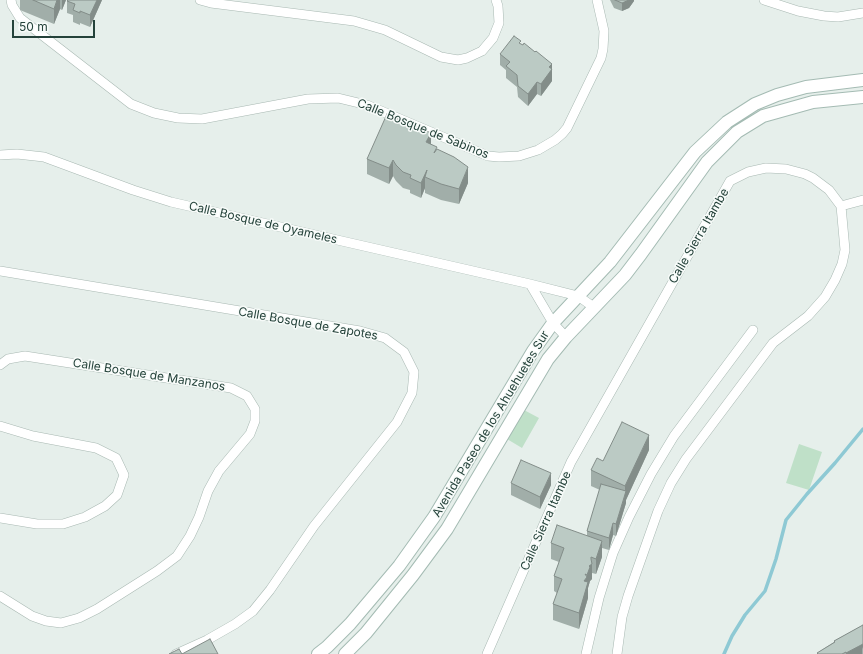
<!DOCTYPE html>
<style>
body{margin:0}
#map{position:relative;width:863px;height:654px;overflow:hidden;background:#e6efeb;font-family:Inter,sans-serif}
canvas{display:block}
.scale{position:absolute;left:12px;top:20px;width:83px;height:18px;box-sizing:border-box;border:2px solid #24423a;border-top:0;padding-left:5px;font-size:12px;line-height:14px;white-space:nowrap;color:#24423a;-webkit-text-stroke:3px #f7fbf9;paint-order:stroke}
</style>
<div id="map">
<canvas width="863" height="654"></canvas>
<div class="scale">50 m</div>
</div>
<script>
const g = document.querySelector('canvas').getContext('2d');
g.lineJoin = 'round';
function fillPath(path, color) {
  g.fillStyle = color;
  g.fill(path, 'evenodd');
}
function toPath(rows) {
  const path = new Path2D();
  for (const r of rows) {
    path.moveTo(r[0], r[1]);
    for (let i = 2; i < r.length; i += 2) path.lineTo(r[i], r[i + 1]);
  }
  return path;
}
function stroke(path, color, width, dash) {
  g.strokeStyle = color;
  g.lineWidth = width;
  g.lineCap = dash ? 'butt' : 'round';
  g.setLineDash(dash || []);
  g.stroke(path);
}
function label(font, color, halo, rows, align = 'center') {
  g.font = font + ' Inter,sans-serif';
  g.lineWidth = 3;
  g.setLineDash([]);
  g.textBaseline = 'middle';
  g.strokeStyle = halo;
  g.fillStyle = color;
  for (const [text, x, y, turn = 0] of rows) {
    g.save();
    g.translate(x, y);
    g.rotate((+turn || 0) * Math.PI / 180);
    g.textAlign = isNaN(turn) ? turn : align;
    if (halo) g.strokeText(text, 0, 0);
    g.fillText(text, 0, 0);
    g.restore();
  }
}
const green = toPath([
 [524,410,539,418,522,448,507,439],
 [799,444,822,452,809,490,786,483]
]);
const stream = toPath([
 [724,654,732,636,745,615,765,591,776,559,786,520,807,494,835,463,863,429]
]);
const street = toPath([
 [11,0,12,5,20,18,131,104,154,113,178,118,202,119,308,99,338,98,367,105,488,156,499,157,519,156,538,150,555,140,562,134,567,128,601,58,603,49,604,31,597,0],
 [200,0,211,3,354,21,385,30,441,57,458,60,467,58,482,51,493,38,499,23,498,6,496,0],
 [764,0,798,11,824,16,838,17,863,13],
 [0,155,17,154,44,157,133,190,171,202,530,284,578,296,595,308],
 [841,206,863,200],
 [0,271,360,331,385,338,404,352,414,372,412,393,397,422,314,526,270,590,253,611,235,624,207,640,176,654],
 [530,284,553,323,566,337],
 [0,365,8,359,25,356,231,388,247,396,255,409,255,421,250,434,219,471,208,491,199,517,190,536,177,556,157,571,97,609,79,618,61,623,46,621,32,616,0,596],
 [0,426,33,436,96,448,116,458,124,475,117,495,105,506,85,517,63,524,37,524,0,518],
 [487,654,571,462,730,181,748,172,766,168,786,169,805,174,813,178,829,190,841,206,845,250,842,264,835,280,825,297,808,316,773,343,686,459,671,483,658,511,628,596,622,617,617,654],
 [586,654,599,598,613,553,629,517,651,474,674,436,753,330]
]);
const secondary = toPath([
 [318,654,327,647,350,624,399,566,434,517,533,351,553,323,610,262,695,152,727,122,755,104,777,95,806,87,863,80],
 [345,654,366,633,413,575,447,529,548,359,566,337,625,275,641,254,707,162,737,132,763,116,813,102,863,97]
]);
const wall = toPath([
 [20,0,66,0,62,10,60,9,54,24,20,10],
 [102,0,90,27,80,23,80,25,73,22,73,15,67,13,67,1],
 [610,0,634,0,634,1,629,8,622,11,614,8],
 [521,44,552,69,552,81,541,96,537,94,528,106,518,97,517,87,506,78,506,70,500,65,500,54],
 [431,144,437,150,468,183,459,204,441,200,425,193,425,188,421,198,410,193,410,190,403,188,396,181,393,176,389,184,367,174,367,159],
 [649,450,626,500,626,503,616,536,613,535,609,550,602,548,602,557,596,574,592,573,592,579,590,581,588,588,588,598,579,629,553,620,553,604,557,593,554,591,554,576,559,562,551,559,551,543,587,536,587,531,600,490,591,486,591,470,603,461],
 [511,483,551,485,540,509,511,495],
 [863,625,863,654,817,654,817,653,834,642,834,641]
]);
const shadedWall = toPath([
 [57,0,60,0,60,9,54,24,54,9],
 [62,0,66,0,62,10],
 [97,0,102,0,90,27,90,15],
 [629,0,634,0,634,1,629,8,622,11,622,3],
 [552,64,552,81,541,96,541,84,549,67],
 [537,82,537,94,528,106,528,94],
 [431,133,431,148,426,142],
 [393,160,393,176,389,184,389,168],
 [468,167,468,183,459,204,459,189],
 [427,170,425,177,425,188,421,198,421,183],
 [649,435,649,450,626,500,626,503,616,536,616,524,625,495,625,486],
 [551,473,551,485,540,509,540,497],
 [613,523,613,535,609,550,609,538],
 [602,541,602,557,596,574,596,559],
 [591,557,591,564,592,564,592,579,590,581,588,588,588,598,579,629,579,613,584,581,587,577,587,586,587,575],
 [863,644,863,649,862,647,862,654,846,654,846,653]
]);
const building = toPath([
 [33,0,57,0,54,9,33,0],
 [68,0,97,0,90,15,80,11,80,13,73,10,75,4,67,1,68,0],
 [615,0,629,0,622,3,615,0],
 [514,36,521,41,519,43,523,45,524,43,535,52,536,51,552,64,549,67,552,69,541,84,537,82,528,94,518,86,517,75,506,66,510,62,500,54,514,36],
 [387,114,431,133,426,142,437,147,434,153,437,149,454,157,468,167,459,189,441,184,425,177,427,170,421,183,410,178,411,175,403,172,396,165,393,160,389,168,367,159,387,114],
 [622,422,649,435,625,486,591,470,597,458,603,461,622,422],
 [521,460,551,473,540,497,511,483,521,460],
 [601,484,626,491,616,524,613,523,609,538,587,531,601,484],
 [557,525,602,541,596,559,591,557,591,559,592,564,589,566,590,567,587,575,585,574,587,577,584,581,588,582,579,613,553,604,562,579,554,576,564,548,551,543,557,525],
 [863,625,863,644,846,653,846,652,842,654,818,654,817,653,835,642,834,641,863,625],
 [210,639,218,654,182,654,210,639],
 [179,649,182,654,169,654,179,649]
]);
const streetNames = [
 ["Calle Bosque de Sabinos",423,129,22],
 ["Calle Bosque de Oyameles",263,223,13],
 ["Calle Sierra Itambe",699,236,-60],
 ["Calle Bosque de Zapotes",308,324,10],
 ["Calle Bosque de Manzanos",149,375,9],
 ["Avenida Paseo de los Ahuehuetes Sur",491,424,-59],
 ["Calle Sierra Itambe",546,521,-66]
];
fillPath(green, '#bfe0c8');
stroke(stream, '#8ec9d4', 3.5);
stroke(street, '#a8b8b2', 10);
stroke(secondary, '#a4bbb3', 14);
stroke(street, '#fff', 9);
stroke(secondary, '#fff', 12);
fillPath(wall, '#a1aea9');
fillPath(shadedWall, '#838d89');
fillPath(building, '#bbcac4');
stroke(building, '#838d89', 1);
label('12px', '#24423a', '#f7fbf9', streetNames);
</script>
